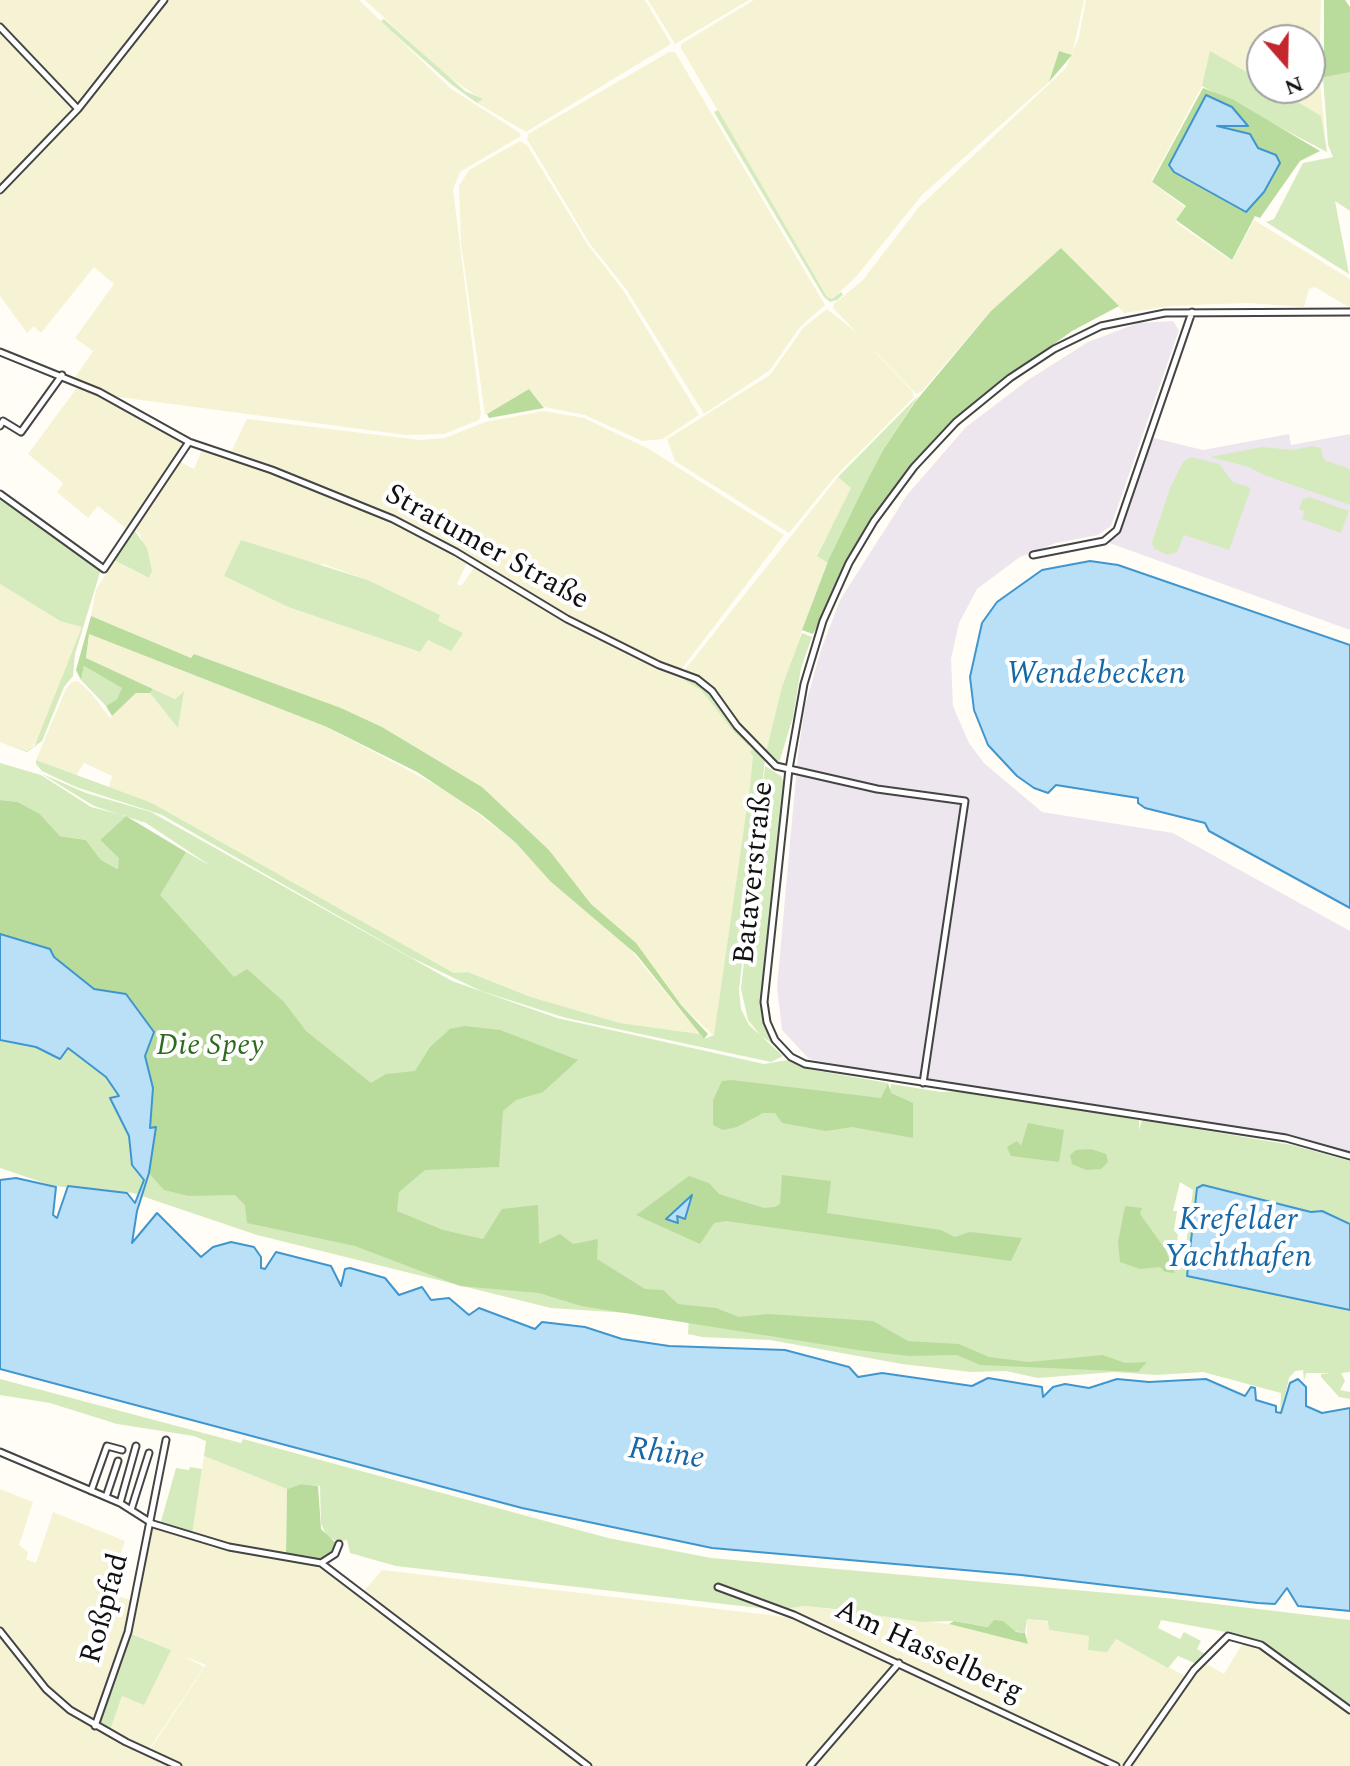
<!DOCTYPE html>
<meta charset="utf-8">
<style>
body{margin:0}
#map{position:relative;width:1350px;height:1766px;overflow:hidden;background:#fffdf5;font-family:Spectral,serif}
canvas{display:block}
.north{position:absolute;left:1246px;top:24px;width:80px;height:80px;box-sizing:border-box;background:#fff;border:2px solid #a0a0a0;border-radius:50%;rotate:160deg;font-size:22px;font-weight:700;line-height:32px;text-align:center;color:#111}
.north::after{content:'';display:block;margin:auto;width:28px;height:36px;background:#c4262e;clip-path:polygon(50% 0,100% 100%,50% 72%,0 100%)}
</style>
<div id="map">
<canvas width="1350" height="1766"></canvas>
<div class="north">N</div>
</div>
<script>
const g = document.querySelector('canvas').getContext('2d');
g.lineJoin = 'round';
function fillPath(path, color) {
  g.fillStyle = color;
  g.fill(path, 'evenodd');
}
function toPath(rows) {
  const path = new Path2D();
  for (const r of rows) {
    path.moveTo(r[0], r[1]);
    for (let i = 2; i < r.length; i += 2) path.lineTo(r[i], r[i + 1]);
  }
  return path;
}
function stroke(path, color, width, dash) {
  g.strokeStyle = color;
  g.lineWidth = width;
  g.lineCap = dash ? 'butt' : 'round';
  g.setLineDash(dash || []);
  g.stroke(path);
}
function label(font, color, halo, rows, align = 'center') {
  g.font = font + ' Spectral,serif';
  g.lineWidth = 8;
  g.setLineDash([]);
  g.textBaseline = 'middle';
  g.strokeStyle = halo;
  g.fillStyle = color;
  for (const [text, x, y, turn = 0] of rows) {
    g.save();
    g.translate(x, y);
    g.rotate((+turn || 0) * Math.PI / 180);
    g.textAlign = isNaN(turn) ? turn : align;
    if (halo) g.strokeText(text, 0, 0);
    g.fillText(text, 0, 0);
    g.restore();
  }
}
const industrial = toPath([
 [1173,321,1179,330,1111,526,1098,535,1056,543,1020,557,977,589,959,623,951,659,953,706,969,743,984,763,1042,812,1173,833,1350,931,1350,1153,1302,1138,927,1081,809,1059,782,1030,777,987,798,754,805,706,821,650,840,600,907,495,966,427,1028,380,1088,342,1138,323],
 [1289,434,1291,445,1350,434,1350,630,1104,541,1117,530,1150,437,1203,450]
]);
const farmland = toPath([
 [0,0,161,0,77,106,0,25],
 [166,0,359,0,450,88,520,133,521,136,460,172,453,189,481,414,479,420,444,434,406,435,111,396,74,379,93,351,75,338,114,284,94,267,41,333,34,326,27,333,0,296,0,195,80,112],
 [365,0,645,0,671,44,526,132,477,103,481,99,446,75],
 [648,0,749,0,675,44],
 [754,0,1084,0,1072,55,1059,51,1049,82,922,195,855,278,832,299,827,297,681,48,681,44],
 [1086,0,1321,0,1319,73,1327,152,1202,86,1151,182,1185,207,1175,222,1232,261,1254,220,1350,279,1350,308,1315,287,1309,289,1304,307,1247,303,1171,306,1124,313,1061,248,991,311,922,391,916,394,833,308,834,304,863,280,918,208,1066,68,1079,37],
 [1262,40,1310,40,1310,88,1262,88],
 [0,29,75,109,0,187],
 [669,52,675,52,825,305,800,327,770,370,704,414,626,289,590,244,527,139,528,134],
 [520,141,527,145,588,245,623,290,699,415,663,439,642,441,585,415,544,407,529,389,485,415,461,243,459,186,469,170],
 [827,309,856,332,912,391,914,397,833,479,789,533,675,461,667,439,770,375,803,328],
 [79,385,186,443,128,530,98,506,88,518,57,492,63,483,28,454],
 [544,411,584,418,649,449,784,535,680,671,538,601,470,557,387,513,230,454,247,419,420,440,445,438,485,422],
 [203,447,400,524,468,560,457,584,461,586,474,568,473,564,559,616,685,679,701,690,722,717,756,746,714,1036,681,1005,591,904,549,850,482,787,382,727,341,708,194,654,191,658,91,616,96,590,114,560,148,578,151,574,140,534,134,530,179,461,194,469],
 [323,564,368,580,439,615,437,621,462,633,427,640,420,652,288,607,224,576],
 [838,477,852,488,817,555,828,563,802,630,766,752,740,727,707,683,683,672],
 [0,584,60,621,83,626,39,739,27,751,0,742],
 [89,634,327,727,451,793,516,843,550,881,625,943,700,1034,620,1023,531,997,469,972,454,973,152,803,108,789,112,776,84,763,76,776,36,760,66,689,72,682,78,681,91,693,110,718,136,693,150,693,178,727,182,692,175,699,86,658],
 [204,1456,287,1489,286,1555,229,1548,322,1565,583,1766,183,1766,149,1751,206,1665,183,1656,204,1667,147,1752,109,1733,122,1695,171,1650,129,1632,96,1722,71,1709,47,1688,0,1629,0,1489,33,1502,19,1545,28,1552,26,1559,36,1563,53,1512,125,1541,108,1592,136,1602,150,1526,192,1536],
 [382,1570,795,1618,1112,1766,588,1766,363,1592],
 [804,1606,949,1624,1027,1644,1027,1619,1049,1622,1049,1630,1090,1636,1088,1650,1116,1639,1187,1677,1125,1765,1120,1766,788,1607],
 [0,1632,46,1690,96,1727,174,1766,0,1766],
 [1244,1641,1262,1647,1350,1711,1350,1766,1130,1766,1195,1672,1205,1663,1224,1674]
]);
const green = toPath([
 [384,19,465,91,483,99,477,103,452,85,390,30,381,21],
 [1210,51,1262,81,1262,88,1274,88,1321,116,1327,152,1202,86],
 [1350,66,1350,211,1335,201,1349,274,1266,222,1274,219,1303,163,1333,157,1328,145,1323,77],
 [718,110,827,297,832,299,841,292,843,295,837,300,830,302,824,297,714,112],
 [919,395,883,450,828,563,817,556,851,488,838,477],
 [1312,446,1321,448,1324,460,1350,469,1350,505,1264,475,1249,467,1210,457,1262,447,1293,450],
 [1191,457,1219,464,1233,482,1251,488,1229,550,1184,535,1177,552,1168,555,1154,549,1152,542,1170,488,1183,462],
 [0,496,101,569,75,654,73,676,64,687,42,741,27,752,0,742,27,751,35,745,82,627,60,621,0,584],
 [1309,497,1349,511,1341,533,1302,519,1304,511,1299,509,1303,499],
 [134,530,147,548,152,571,149,578,114,560],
 [241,540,368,580,440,615,438,621,463,633,451,651,428,640,420,652,288,607,224,576],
 [802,633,812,637,801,668,793,717,779,763,766,752,782,687],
 [84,666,123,688,117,699,106,706,81,680],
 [687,677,705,686,752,743,749,746,734,732,701,690,684,680],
 [153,689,175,699,184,691,178,728,150,693],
 [756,746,765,759,739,990,741,1009,749,1025,783,1056,771,1062,566,1018,481,991,410,957,162,815,76,787,42,771,36,764,36,760,152,803,454,973,468,972,531,997,620,1023,700,1034,704,1039,714,1035,750,786,753,756,750,752],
 [0,763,41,775,91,807,126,816,100,840,120,858,119,869,101,860,86,840,60,836,40,814,18,802,0,800],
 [765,766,781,776,784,783,763,1000,765,1025,776,1046,761,1036,748,1020,741,989],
 [42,774,86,793,151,812,452,981,557,1018,764,1064,788,1060,807,1069,888,1083,885,1089,890,1090,891,1084,941,1092,961,1091,1139,1120,1139,1130,1142,1120,1292,1145,1350,1161,1350,1224,1322,1211,1311,1212,1203,1185,1187,1276,1350,1310,1350,1372,1341,1373,1345,1381,1340,1390,1350,1392,1350,1399,1339,1397,1321,1377,1321,1374,1331,1373,1306,1373,1304,1381,1303,1370,1295,1371,1289,1378,1280,1418,1281,1393,1203,1372,1156,1375,1114,1372,1038,1378,1006,1371,971,1372,902,1364,770,1340,702,1337,688,1334,689,1317,551,1308,257,1235,133,1193,53,1186,0,1168,0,816,140,899,186,852,211,866,146,823,94,806],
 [1180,1182,1193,1190,1184,1261,1181,1260,1181,1250,1176,1249,1178,1235,1174,1230,1177,1211,1173,1211],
 [0,1379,241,1443,243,1439,608,1538,711,1558,1166,1598,1350,1620,1350,1707,1262,1643,1226,1632,1161,1620,1158,1628,1180,1639,1184,1632,1201,1641,1197,1649,1208,1656,1199,1665,1178,1656,1168,1668,1116,1639,1107,1652,1088,1650,1089,1636,1049,1630,1048,1621,1027,1619,1025,1633,954,1621,922,1622,862,1613,852,1625,839,1617,844,1610,804,1606,776,1610,396,1566,350,1553,347,1540,338,1542,327,1536,321,1524,320,1486,301,1484,287,1489,204,1456,206,1441,194,1436,117,1424,50,1403,0,1395],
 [190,1467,202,1469,192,1535,160,1525,176,1468,189,1470],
 [132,1634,171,1650,144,1705,122,1696,109,1733,98,1723,129,1635]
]);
const forest = toPath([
 [1324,0,1345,0,1350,7,1350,72,1324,77],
 [1059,51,1072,55,1049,82],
 [1203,88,1232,99,1320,151,1300,161,1260,218,1255,216,1232,260,1176,220,1186,206,1152,182],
 [1202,100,1236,111,1247,127,1217,126,1250,134,1258,148,1267,153,1273,177,1246,212,1174,172],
 [1061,248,1119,306,1072,331,1009,376,934,440,872,519,813,634,802,630,829,559,862,491,883,450,915,402,991,311],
 [529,389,544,408,489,418,487,414],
 [91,616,191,658,194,654,341,708,382,727,482,787,549,850,591,904,636,943,681,1005,708,1034,704,1039,636,954,550,881,516,843,482,815,417,772,327,727,89,634,86,658,153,689,150,693,136,693,112,716,106,706,117,699,122,688,84,666,81,680,76,670],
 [0,800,18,802,40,814,60,836,86,840,101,860,118,869,119,858,100,840,126,816,186,852,160,895,234,977,247,969,284,1002,306,1031,371,1083,386,1074,415,1071,430,1047,450,1029,464,1026,500,1030,578,1060,543,1092,516,1100,503,1111,499,1167,425,1170,399,1192,397,1211,443,1230,483,1239,502,1209,538,1205,539,1244,560,1234,573,1244,598,1239,597,1259,645,1289,663,1290,678,1304,716,1308,739,1317,768,1314,873,1321,908,1341,959,1344,989,1357,1029,1362,1103,1355,1125,1363,1147,1362,1138,1372,980,1365,957,1355,909,1356,858,1350,581,1306,539,1293,460,1286,355,1246,247,1223,245,1205,235,1195,189,1196,164,1190,149,1173,156,1128,149,1129,153,1088,145,1056,154,1032,126,995,94,989,53,957,50,949,0,934],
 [732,1080,881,1098,888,1083,891,1093,913,1103,913,1138,852,1127,826,1131,782,1123,775,1113,763,1113,737,1127,723,1130,713,1125,713,1100,722,1081],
 [1028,1123,1064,1130,1059,1162,1011,1156,1007,1147,1017,1141,1021,1146],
 [1091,1149,1106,1154,1108,1162,1101,1169,1086,1170,1072,1164,1070,1155,1076,1150],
 [782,1175,831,1181,827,1213,941,1230,955,1237,970,1232,1022,1238,1011,1261,726,1221,714,1223,700,1244,636,1215,689,1176,709,1183,719,1194,764,1208,775,1207,780,1204],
 [1125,1206,1142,1208,1140,1214,1165,1249,1175,1273,1165,1272,1160,1267,1140,1269,1120,1262,1118,1242],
 [301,1484,318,1486,321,1529,337,1544,330,1555,320,1560,286,1555,287,1489],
 [994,1620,1003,1621,1016,1632,1025,1633,1028,1644,949,1624,954,1621,988,1627]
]);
const water = toPath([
 [1206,95,1232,107,1248,126,1217,126,1250,134,1258,148,1276,155,1280,163,1264,192,1246,212,1174,172,1169,165,1206,95],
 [1090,561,1118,565,1350,645,1350,908,1209,831,1205,823,1145,808,1138,803,1138,798,1056,785,1048,793,1034,788,1017,776,988,745,974,710,970,677,982,623,997,602,1042,570,1090,561],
 [0,934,50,949,54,957,94,989,126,994,154,1032,145,1056,153,1088,150,1128,156,1127,149,1173,137,1211,132,1243,157,1213,201,1257,213,1247,231,1242,254,1247,261,1257,261,1268,265,1269,276,1252,331,1266,341,1286,345,1269,350,1268,385,1278,399,1295,422,1287,431,1300,449,1298,469,1315,479,1308,535,1329,542,1322,585,1327,622,1339,669,1346,785,1350,849,1367,858,1377,882,1373,972,1386,988,1378,1042,1387,1043,1397,1053,1387,1065,1384,1089,1388,1117,1379,1149,1382,1206,1379,1245,1396,1251,1387,1255,1388,1256,1400,1276,1406,1276,1412,1281,1413,1290,1383,1298,1379,1306,1387,1306,1406,1322,1413,1350,1408,1350,1611,1298,1606,1287,1588,1275,1604,1258,1603,1021,1575,712,1548,522,1508,0,1369,0,1180,16,1178,56,1187,53,1215,57,1218,68,1186,127,1193,135,1203,144,1180,132,1165,129,1136,110,1098,119,1096,106,1077,68,1048,60,1059,36,1047,0,1040,0,934],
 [1203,1185,1311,1212,1322,1211,1350,1224,1350,1310,1187,1276,1197,1188,1203,1185],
 [692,1195,685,1219,677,1216,678,1223,666,1219,692,1195]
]);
const minor = toPath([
 [0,27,78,109],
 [0,190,78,109,164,0],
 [1350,312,1165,313,1101,326,1054,349,1010,378,956,422,914,467,874,521,849,563,823,621,804,684,789,769,764,1002,767,1022,775,1040,791,1057,805,1064,1286,1138,1350,1156],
 [0,352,99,392,189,442,272,470,393,519,456,552,567,619,659,665,697,679,712,691,737,726,776,766,877,789,965,801,923,1083],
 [0,426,3,421,21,432,62,375],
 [0,494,104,569,189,442],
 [1033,555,1104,541,1117,530,1192,312],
 [0,1452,120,1503,153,1524,229,1547,321,1563,335,1554,339,1544],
 [91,1491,107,1446,122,1450],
 [106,1497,118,1461],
 [120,1503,136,1446],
 [131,1510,149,1453],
 [321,1563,588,1766],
 [718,1587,794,1615,1116,1766],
 [0,1631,46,1689,70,1710,126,1742,178,1766],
 [95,1726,128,1632,166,1440],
 [810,1766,899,1663],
 [1127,1766,1194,1670,1228,1636,1261,1645,1350,1710]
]);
const streetNames = [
 ["Stratumer Straße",486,549,29],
 ["Bataverstraße",756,873,-84],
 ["Roßpfad",107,1609,-75],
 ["Am Hasselberg",928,1653,25]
];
const parkNames = [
 ["Die Spey",210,1048]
];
const waterNames = [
 ["Wendebecken",1096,677],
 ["Krefelder",1238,1223],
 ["Yachthafen",1238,1260],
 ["Rhine",666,1456,8]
];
fillPath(industrial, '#eee6ef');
fillPath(farmland, '#f6f3d4');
fillPath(green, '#d5ebbd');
fillPath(forest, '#b9dc9c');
fillPath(water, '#b9e0f7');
stroke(water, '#3f96cf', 2);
stroke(minor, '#444', 9);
stroke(minor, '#fff', 5);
label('30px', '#111', '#fff', streetNames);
label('italic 30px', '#2f6b1f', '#fff', parkNames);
label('italic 32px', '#1768a6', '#fff', waterNames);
</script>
